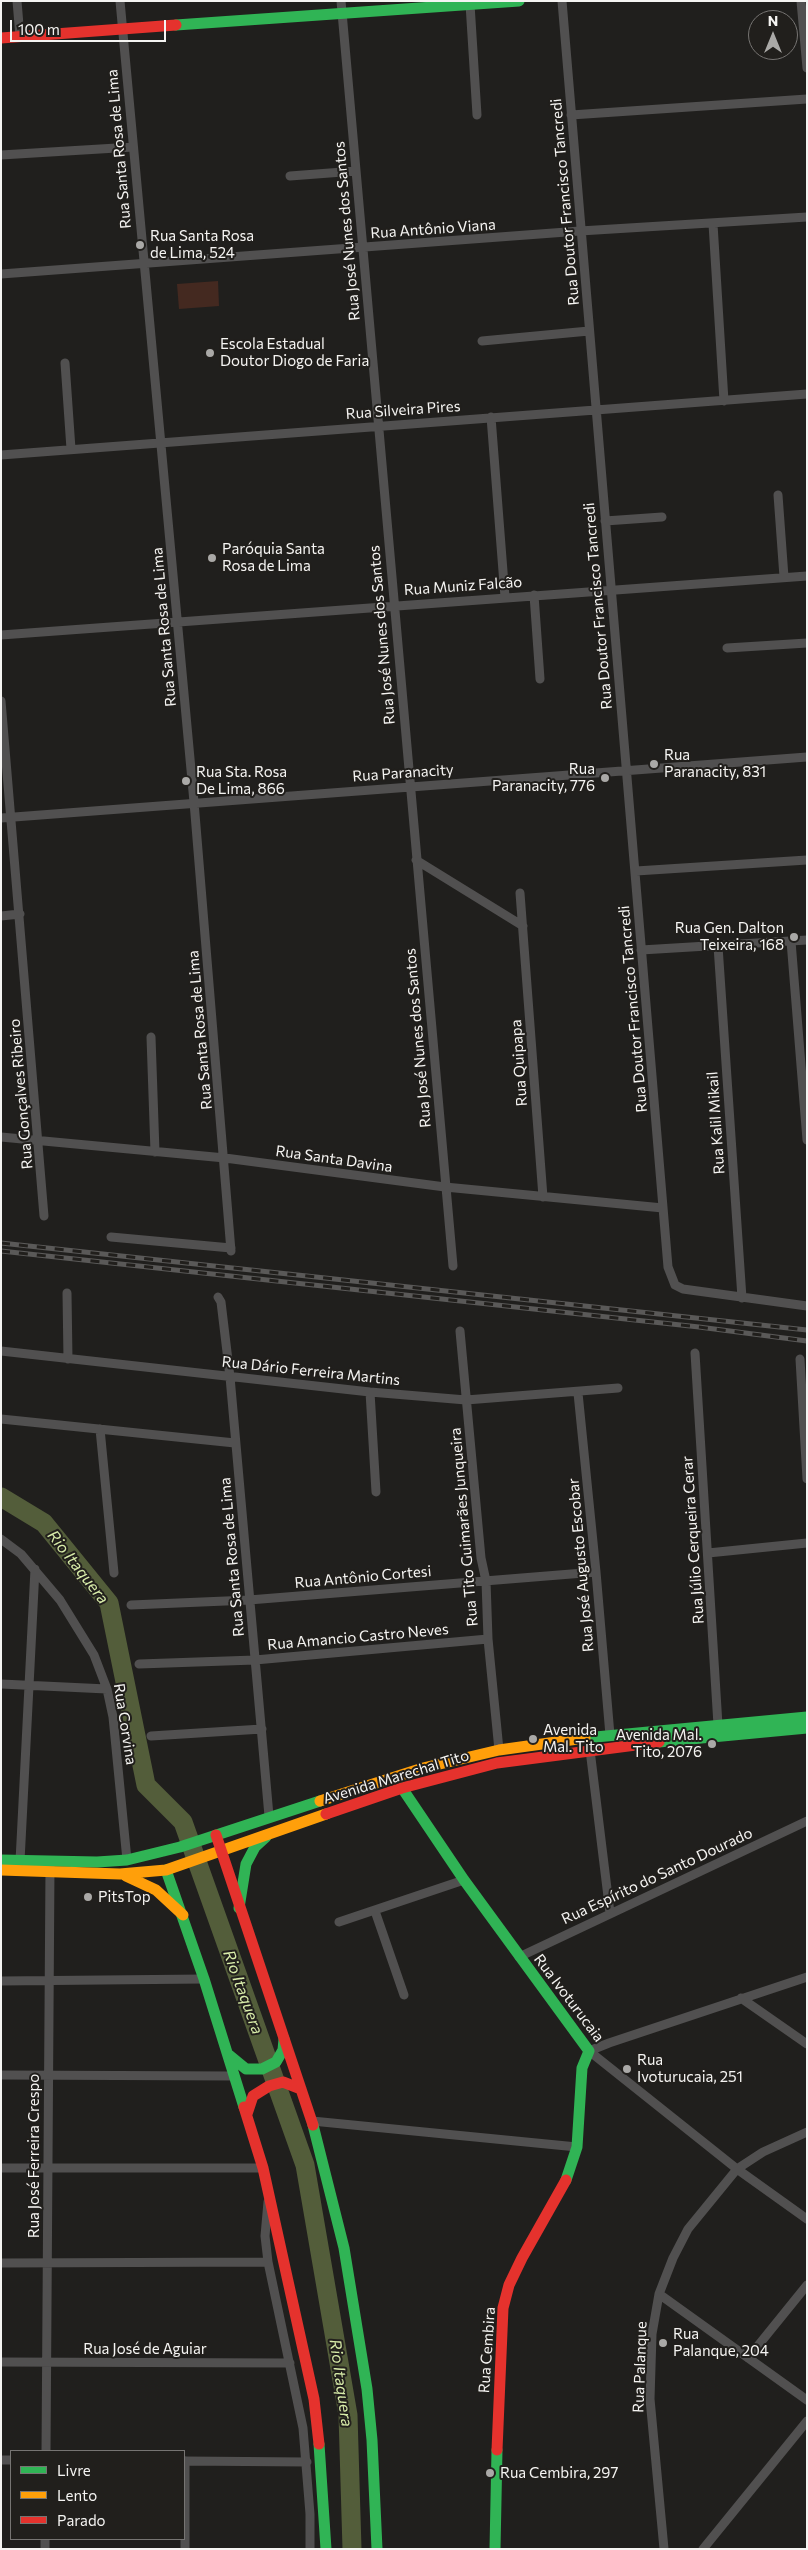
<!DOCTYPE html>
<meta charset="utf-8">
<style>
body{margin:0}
#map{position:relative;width:808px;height:2550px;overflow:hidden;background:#201f1d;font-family:Commissioner,sans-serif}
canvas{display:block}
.frame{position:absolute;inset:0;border:2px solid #f5f4f2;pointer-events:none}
.legend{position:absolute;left:10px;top:2450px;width:175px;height:90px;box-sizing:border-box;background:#211f1c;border:1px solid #767472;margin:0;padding:6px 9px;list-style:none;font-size:15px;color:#f5f4f2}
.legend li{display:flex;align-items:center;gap:10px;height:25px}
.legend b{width:25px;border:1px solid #767472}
.north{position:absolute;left:748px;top:10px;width:50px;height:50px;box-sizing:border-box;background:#211f1c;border:1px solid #767472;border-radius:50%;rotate:0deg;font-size:14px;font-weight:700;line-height:20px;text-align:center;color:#f5f4f2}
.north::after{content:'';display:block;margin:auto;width:18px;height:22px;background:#aaa9a7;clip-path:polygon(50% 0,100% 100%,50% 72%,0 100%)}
.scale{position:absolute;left:10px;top:20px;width:156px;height:22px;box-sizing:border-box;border:2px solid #f5f4f2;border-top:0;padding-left:6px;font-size:15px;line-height:18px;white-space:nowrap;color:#f5f4f2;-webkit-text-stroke:4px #211f1c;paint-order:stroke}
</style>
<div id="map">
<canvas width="808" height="2550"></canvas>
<div class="frame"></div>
<ul class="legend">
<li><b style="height:6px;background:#30b455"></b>Livre</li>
<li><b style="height:6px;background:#ff9f0a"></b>Lento</li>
<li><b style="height:6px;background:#e5322d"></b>Parado</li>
</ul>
<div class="north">N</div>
<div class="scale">100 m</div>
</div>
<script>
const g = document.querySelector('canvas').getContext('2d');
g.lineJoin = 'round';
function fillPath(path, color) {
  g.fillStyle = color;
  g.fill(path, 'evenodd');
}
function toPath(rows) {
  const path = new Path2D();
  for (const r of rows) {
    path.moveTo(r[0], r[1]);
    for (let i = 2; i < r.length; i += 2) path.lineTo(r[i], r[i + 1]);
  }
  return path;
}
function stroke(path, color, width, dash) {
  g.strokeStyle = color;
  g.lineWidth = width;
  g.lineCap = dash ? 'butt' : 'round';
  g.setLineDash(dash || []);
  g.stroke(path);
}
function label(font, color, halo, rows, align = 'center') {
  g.font = font + ' Commissioner,sans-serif';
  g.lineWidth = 4;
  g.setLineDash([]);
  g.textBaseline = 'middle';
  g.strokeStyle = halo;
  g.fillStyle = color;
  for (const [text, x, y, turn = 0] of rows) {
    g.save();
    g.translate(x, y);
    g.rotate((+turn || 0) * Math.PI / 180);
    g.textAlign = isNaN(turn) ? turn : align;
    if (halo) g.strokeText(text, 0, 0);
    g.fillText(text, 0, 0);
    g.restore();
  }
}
const green = toPath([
 [218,281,219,306,179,309,177,284]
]);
const river = toPath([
 [1,1497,44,1523,109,1603,146,1785,183,1822,305,2165,348,2415,352,2549]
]);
const street = toPath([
 [17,1,20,37],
 [120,1,194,802,231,1251],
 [341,1,453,1266],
 [562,1,668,1267,675,1285,683,1289,807,1306],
 [801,1,807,68],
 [470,4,477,115],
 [571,115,807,99],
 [1,155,133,147],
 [290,176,356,171],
 [713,224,724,401],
 [1,274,580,231,807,217],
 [482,341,589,331],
 [65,363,71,449],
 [491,417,505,597],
 [1,455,807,394],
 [778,495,784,577],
 [605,521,662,517],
 [534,595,540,679],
 [1,635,807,576],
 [727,648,807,643],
 [1,701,44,1216],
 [1,818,807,757],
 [416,860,523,926],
 [636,871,807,860],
 [520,893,543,1197],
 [1,916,20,914],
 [791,941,807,1140],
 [718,946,742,1298],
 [641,950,807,940],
 [151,1037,155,1152],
 [1,1137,225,1158,445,1187,663,1208],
 [111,1237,231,1248],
 [67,1293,68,1359],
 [218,1297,221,1302,230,1377,269,1816],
 [460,1331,481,1558,486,1581,488,1639,499,1750],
 [1,1351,370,1392,466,1400,618,1388],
 [695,1353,718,1725],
 [800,1359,807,1479],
 [370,1392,376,1492],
 [578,1393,596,1572,610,1735],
 [1,1419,235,1443],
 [100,1429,114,1573],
 [1,1539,21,1554,60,1600,94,1655,107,1689,113,1717,127,1860],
 [708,1553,807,1543],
 [131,1605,249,1600,596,1572],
 [139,1664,255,1660,488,1639],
 [1,1684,107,1689],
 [151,1736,262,1729],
 [590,1750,610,1913],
 [20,1861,35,1569],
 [375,1911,404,1995],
 [339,1922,464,1880],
 [519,1957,807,1821],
 [807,1977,609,2043,589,2051,737,2169,807,2219],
 [1,1981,204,1979],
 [741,1998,807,2044],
 [1,2075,234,2076],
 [312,2121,577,2147],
 [1,2168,263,2168],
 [268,2202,265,2236,268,2262,303,2428,310,2514,310,2549],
 [1,2263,268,2262],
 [659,2294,807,2400],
 [748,2358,807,2285],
 [1,2362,290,2363],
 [46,2451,50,1867],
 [1,2460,11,2460],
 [184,2461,307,2462],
 [45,2549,45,2539],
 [185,2549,185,2461],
 [664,2549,650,2399,652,2334,659,2294,673,2258,688,2229,737,2169,763,2152,807,2132],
 [703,2549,807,2421]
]);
const fast = toPath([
 [176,25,519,1],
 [585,1738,807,1717],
 [659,1742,807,1728],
 [402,1788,464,1880,589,2051,582,2068,577,2147,566,2180],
 [1,1860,97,1862,127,1860,180,1847,320,1801],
 [166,1870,204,1979,244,2107],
 [239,1908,246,1864,255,1847,266,1837],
 [229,2055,246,2069,262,2069,276,2062,283,2050,284,2039],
 [313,2125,344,2248,367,2389,372,2440,377,2549],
 [319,2444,326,2549],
 [495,2549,497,2450]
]);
const slow = toPath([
 [320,1801,423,1768,499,1750,585,1738],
 [1,1870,120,1874,166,1870,326,1814],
 [126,1876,156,1890,183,1915]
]);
const jam = toPath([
 [1,38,176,25],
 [326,1814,402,1788,497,1763,659,1742],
 [216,1835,313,2125],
 [244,2107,263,2168,314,2399,319,2444],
 [247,2114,253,2096,269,2086,283,2082,301,2089],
 [497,2450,503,2308,509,2285,522,2258,566,2180]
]);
const rail = toPath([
 [1,1243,807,1330],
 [1,1251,699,1327,807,1341]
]);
const markers = [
 [140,245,5,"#aaa9a7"],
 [210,353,5,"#aaa9a7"],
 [212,558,5,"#aaa9a7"],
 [654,764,5,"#aaa9a7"],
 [605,778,5,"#aaa9a7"],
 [186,781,5,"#aaa9a7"],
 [794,937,5,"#aaa9a7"],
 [533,1739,5,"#aaa9a7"],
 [712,1744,5,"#aaa9a7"],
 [88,1897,5,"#aaa9a7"],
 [627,2069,5,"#aaa9a7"],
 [663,2343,5,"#aaa9a7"],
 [490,2473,5,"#aaa9a7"]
];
const streetNames = [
 ["Rua Santa Rosa de Lima",119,149,-95],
 ["Rua Doutor Francisco Tancredi",565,202,-95],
 ["Rua Antônio Viana",433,229,-4],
 ["Rua José Nunes dos Santos",347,231,-95],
 ["Rua Silveira Pires",403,410,-4],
 ["Rua Muniz Falcão",463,586,-4],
 ["Rua Doutor Francisco Tancredi",598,606,-95],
 ["Rua Santa Rosa de Lima",164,627,-95],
 ["Rua José Nunes dos Santos",382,635,-95],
 ["Rua Paranacity",403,773,-4],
 ["Rua Doutor Francisco Tancredi",633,1009,-95],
 ["Rua Santa Rosa de Lima",200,1030,-95],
 ["Rua José Nunes dos Santos",418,1038,-95],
 ["Rua Quipapa",519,1063,-94],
 ["Rua Gonçalves Ribeiro",21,1094,-95],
 ["Rua Kalil Mikail",716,1123,-94],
 ["Rua Santa Davina",334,1159,8],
 ["Rua Dário Ferreira Martins",311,1371,6],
 ["Rua Tito Guimarães Junqueira",464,1527,-95],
 ["Rua Júlio Cerqueira Cerar",693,1540,-94],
 ["Rua Santa Rosa de Lima",232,1557,-95],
 ["Rua José Augusto Escobar",581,1565,-95],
 ["Rua Antônio Cortesi",363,1577,-5],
 ["Rua Amancio Castro Neves",358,1637,-5],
 ["Rua Corvina",125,1724,81],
 ["Avenida Marechal Tito",396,1777,-17],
 ["Rua Espírito do Santo Dourado",657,1876,-25],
 ["Rua Ivoturucaia",569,1998,53],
 ["Rua José Ferreira Crespo",34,2156,-90],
 ["Rua José de Aguiar",145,2349],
 ["Rua Cembira",487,2350,-86],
 ["Rua Palanque",640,2367,-88]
];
const poiNames = [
 ["Rua Santa Rosa",150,236],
 ["de Lima, 524",150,253],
 ["Escola Estadual",220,344],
 ["Doutor Diogo de Faria",220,361],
 ["Paróquia Santa",222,549],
 ["Rosa de Lima",222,566],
 ["Rua",664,755],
 ["Paranacity, 831",664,772],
 ["Rua",595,769,"right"],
 ["Paranacity, 776",595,786,"right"],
 ["Rua Sta. Rosa",196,772],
 ["De Lima, 866",196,789],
 ["Rua Gen. Dalton",784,928,"right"],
 ["Teixeira, 168",784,945,"right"],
 ["Avenida",543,1730],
 ["Mal. Tito",543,1747],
 ["Avenida Mal.",702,1735,"right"],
 ["Tito, 2076",702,1752,"right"],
 ["PitsTop",98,1897],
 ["Rua",637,2060],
 ["Ivoturucaia, 251",637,2077],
 ["Rua",673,2334],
 ["Palanque, 204",673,2351],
 ["Rua Cembira, 297",500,2473]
];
const waterNames = [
 ["Rio Itaquera",78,1567,52],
 ["Rio Itaquera",243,1992,70],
 ["Rio Itaquera",341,2383,82]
];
fillPath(green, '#442920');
stroke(river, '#535d3a', 19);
stroke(street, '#515050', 9);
stroke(fast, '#30b455', 11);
stroke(slow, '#ff9f0a', 11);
stroke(jam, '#e5322d', 11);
stroke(rail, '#5a5958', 5);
stroke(rail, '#211f1c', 3, [9]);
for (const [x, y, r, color] of markers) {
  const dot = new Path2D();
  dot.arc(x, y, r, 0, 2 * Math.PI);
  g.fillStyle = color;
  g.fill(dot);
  stroke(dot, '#211f1c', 2);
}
label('15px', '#f5f4f2', '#211f1c', streetNames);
label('15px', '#f5f4f2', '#211f1c', poiNames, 'left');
label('italic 16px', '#d8eca9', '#211f1c', waterNames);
</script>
